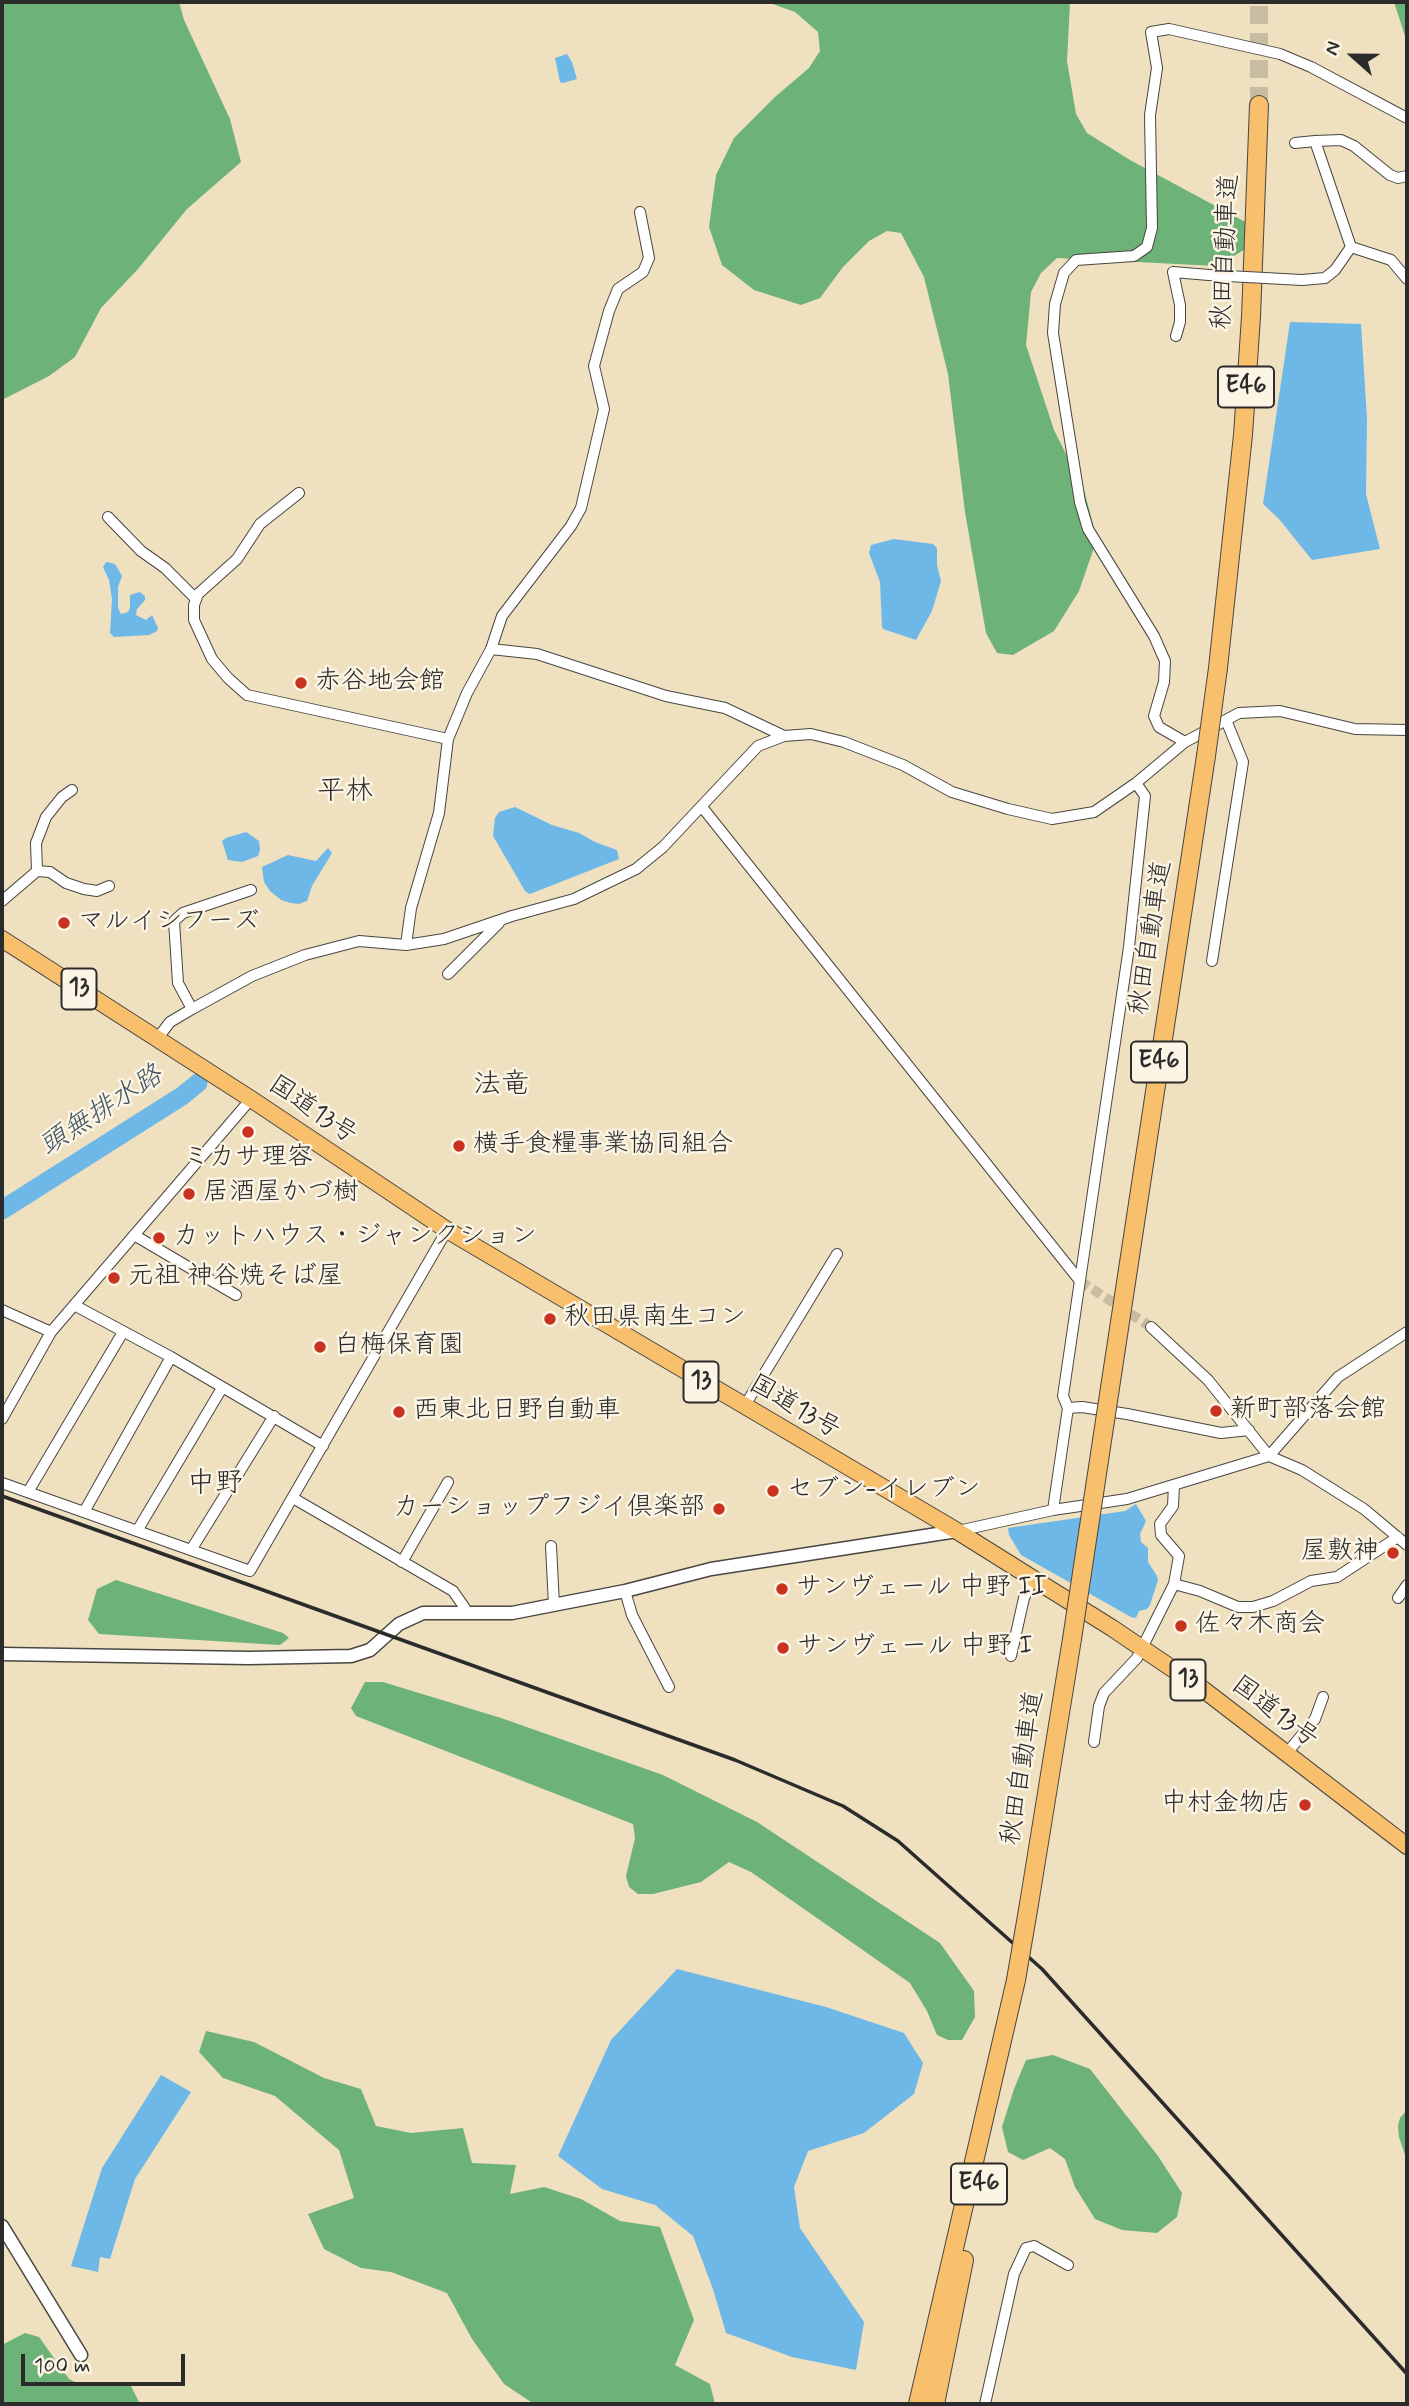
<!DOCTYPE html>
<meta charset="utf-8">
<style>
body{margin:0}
#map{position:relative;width:1409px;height:2406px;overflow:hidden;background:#efe0c0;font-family:Mynerve,sans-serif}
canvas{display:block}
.frame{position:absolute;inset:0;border:4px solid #2b2b2b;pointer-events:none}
.north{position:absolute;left:1318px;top:21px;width:70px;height:70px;-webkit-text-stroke:5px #fcf5e5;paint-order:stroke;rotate:291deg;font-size:19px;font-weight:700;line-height:28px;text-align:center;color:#2b2b2b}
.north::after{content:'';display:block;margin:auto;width:24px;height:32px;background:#2b2b2b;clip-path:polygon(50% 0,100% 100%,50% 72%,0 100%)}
.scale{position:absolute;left:21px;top:2354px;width:164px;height:32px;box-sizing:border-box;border:4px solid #2b2b2b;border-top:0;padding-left:9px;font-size:21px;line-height:24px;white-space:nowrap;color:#2b2b2b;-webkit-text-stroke:5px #fcf5e5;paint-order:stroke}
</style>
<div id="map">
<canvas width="1409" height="2406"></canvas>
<div class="frame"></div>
<div class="north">N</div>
<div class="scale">100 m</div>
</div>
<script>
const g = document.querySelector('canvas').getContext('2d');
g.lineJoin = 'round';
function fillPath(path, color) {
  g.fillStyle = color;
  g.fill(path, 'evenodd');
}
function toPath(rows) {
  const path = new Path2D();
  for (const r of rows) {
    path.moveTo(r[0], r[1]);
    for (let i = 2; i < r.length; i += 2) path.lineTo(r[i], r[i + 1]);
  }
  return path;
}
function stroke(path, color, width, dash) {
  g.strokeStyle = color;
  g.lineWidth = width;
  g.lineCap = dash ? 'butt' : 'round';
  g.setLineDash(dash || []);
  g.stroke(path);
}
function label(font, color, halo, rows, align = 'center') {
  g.font = font + ' Mynerve,"Klee One",sans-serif';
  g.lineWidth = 5;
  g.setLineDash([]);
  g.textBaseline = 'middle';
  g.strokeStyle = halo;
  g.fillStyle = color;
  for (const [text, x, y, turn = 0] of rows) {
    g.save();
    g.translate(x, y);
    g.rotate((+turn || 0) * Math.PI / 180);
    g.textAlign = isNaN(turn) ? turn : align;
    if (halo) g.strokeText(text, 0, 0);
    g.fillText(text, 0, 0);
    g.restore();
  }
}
const forest = toPath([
 [2,2,179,2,184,20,230,119,241,162,187,209,138,269,101,308,75,357,49,376,2,400],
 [767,2,1070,2,1067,61,1076,114,1087,133,1130,160,1249,224,1247,248,1217,266,1057,258,1041,273,1031,292,1026,345,1054,430,1084,490,1097,539,1079,591,1054,631,1013,655,997,653,986,633,965,512,948,374,924,277,901,233,887,231,869,241,843,267,820,298,801,305,754,290,722,265,709,227,716,175,734,138,775,97,809,68,820,51,818,32,795,12],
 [1394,2,1407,2,1407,38,1405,36],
 [116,1580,283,1633,289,1638,280,1645,99,1634,88,1620,97,1589],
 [365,1682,383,1682,501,1718,663,1775,757,1822,940,1943,974,1991,975,2017,962,2040,948,2040,937,2035,927,2011,910,1983,751,1872,729,1862,701,1882,653,1894,638,1894,629,1887,626,1876,635,1838,633,1824,356,1716,351,1708],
 [206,2031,254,2042,324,2078,361,2089,376,2126,411,2133,463,2128,472,2163,516,2165,510,2194,544,2187,581,2199,620,2221,660,2227,694,2320,675,2365,710,2384,715,2404,534,2404,504,2384,472,2339,447,2293,391,2272,361,2268,324,2249,308,2214,354,2198,339,2150,275,2096,223,2078,199,2052],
 [1053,2055,1090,2069,1158,2156,1182,2193,1177,2217,1157,2233,1122,2230,1095,2219,1075,2187,1065,2159,1050,2148,1023,2160,1008,2152,1002,2127,1014,2089,1026,2060],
 [1407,2110,1407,2161,1399,2137,1398,2126,1400,2118],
 [25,2333,39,2337,69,2379,83,2386,117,2383,131,2386,140,2404,2,2404,2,2345]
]);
const water = toPath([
 [567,54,572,62,577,79,563,83,560,82,555,58],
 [1290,322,1361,324,1367,418,1366,494,1380,549,1312,560,1279,519,1263,504],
 [894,539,933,544,937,548,937,565,941,581,932,611,916,640,883,629,882,626,880,582,869,553,871,545],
 [106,562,115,564,122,576,118,587,118,608,121,614,128,612,130,608,130,595,140,592,145,596,145,600,137,609,136,615,146,620,152,615,158,628,157,631,149,635,114,637,110,633,112,599,109,580,103,567],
 [515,807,552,825,579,833,595,842,617,850,619,859,530,894,525,891,493,836,495,818,499,812],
 [246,832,259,841,260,850,258,856,242,862,228,860,222,841,226,838],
 [328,848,332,853,312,886,307,901,299,904,291,903,281,900,270,891,264,882,262,867,288,855,316,861],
 [1136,1504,1146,1521,1140,1534,1141,1542,1148,1548,1148,1562,1157,1576,1158,1580,1150,1605,1147,1609,1139,1611,1136,1618,1131,1617,1021,1555,1009,1535,1008,1528,1125,1511],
 [677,1969,826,2007,904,2033,923,2063,914,2094,864,2133,808,2151,794,2187,800,2228,864,2322,856,2370,792,2357,726,2333,713,2289,693,2236,655,2205,602,2189,558,2156,611,2040],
 [161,2075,191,2092,135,2179,110,2259,100,2257,98,2272,71,2266,102,2168]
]);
const river = toPath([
 [2,1210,182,1096,198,1083]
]);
const minorTunnel = toPath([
 [1080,1281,1151,1327]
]);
const motorwayTunnel = toPath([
 [1259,105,1259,2]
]);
const minor = toPath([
 [1295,143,1315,141],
 [1351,247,1315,141,1341,140,1354,146,1390,175,1398,178,1407,176],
 [1351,247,1391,260,1407,279],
 [1302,280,1325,278,1335,270,1351,247],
 [1176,336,1180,322,1180,305,1173,272,1209,275],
 [299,493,260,524,237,559,198,594,194,605,194,620,212,659,228,678,247,695,448,739],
 [108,517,141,551,165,568,196,599],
 [491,649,537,654,666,696,725,708,784,736],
 [1185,742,1159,727,1154,716,1164,682,1165,661,1154,636,1088,529,1080,502,1053,333,1055,304,1064,273,1076,260,1134,256,1147,247,1152,228,1150,115,1157,68,1151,32,1169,29,1280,54,1311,67,1407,118],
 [702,807,1080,1281],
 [37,871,50,872,66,883,84,889,97,891,109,886],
 [2,901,37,871,36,843,46,817,62,797,72,790],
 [406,945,411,908,439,813,448,739,467,693,491,649,502,616,571,526,581,508,604,409,594,366,609,311,618,289,643,272,649,258,640,212],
 [1212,961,1243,762,1226,720],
 [448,974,499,923],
 [192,1009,178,983,174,921,183,913,251,890],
 [157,1039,170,1022,192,1009,252,976,305,955,359,941,406,945,444,939,512,916,574,899,636,869,663,847,758,746,784,736,811,734,844,742,903,765,952,792,1008,809,1052,819,1094,812,1136,783,1185,742,1239,713,1280,711,1355,729,1407,730],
 [134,1235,236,1295],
 [74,1305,171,1357,323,1446],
 [2,1310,51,1332],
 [1151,1327,1208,1380,1269,1456,1302,1470,1364,1509,1407,1545],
 [744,1407,837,1254],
 [1068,1408,1082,1407,1127,1414,1221,1433,1249,1430],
 [2,1419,51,1332,251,1099],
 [2,1483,250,1571,447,1230],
 [28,1492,123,1332],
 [293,1498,453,1591,469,1614],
 [1053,1510,1068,1408,1063,1396,1129,947,1145,796,1136,783],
 [84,1512,171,1357],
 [137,1531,222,1388],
 [958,1531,1053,1510,1127,1499,1269,1456,1338,1377,1407,1332],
 [551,1546,554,1605],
 [191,1550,274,1416],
 [402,1562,448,1482],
 [1174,1584,1200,1591,1238,1607,1253,1607,1273,1601,1311,1581,1337,1577,1398,1537],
 [625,1591,632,1615,669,1687],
 [1398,1598,1407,1585],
 [1011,1656,1024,1598,1033,1578],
 [1094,1742,1099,1706,1104,1693,1137,1658,1174,1584,1179,1556,1161,1535,1160,1524,1173,1506,1174,1485],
 [1287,1753,1315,1719,1323,1697],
 [985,2404,1014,2274,1026,2248,1034,2246,1068,2265]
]);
const tertiary = toPath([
 [2,1654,249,1658,351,1656,370,1650,399,1624,423,1613,512,1613,625,1591,711,1569,957,1531],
 [2,2226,81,2355]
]);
const trunk = toPath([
 [2,939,251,1099,447,1230,957,1531,1112,1628,1204,1690,1407,1846]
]);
const motorway = toPath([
 [1218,668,1243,435,1251,317,1259,105],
 [1113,1368,1206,756],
 [1029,1904,1072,1639],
 [918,2404,1016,1980],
 [935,2404,964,2260]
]);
const rail = toPath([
 [2,1496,735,1760,843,1806,898,1841,1042,1969,1407,2374]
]);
const minorBridge = toPath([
 [1209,275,1302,280]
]);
const motorwayBridge = toPath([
 [1206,756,1218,668],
 [1072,1639,1113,1368],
 [1016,1980,1029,1904]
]);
const markers = [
 [301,683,7,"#c8321e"],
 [64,923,7,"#c8321e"],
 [248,1132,7,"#c8321e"],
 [459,1146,7,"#c8321e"],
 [189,1194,7,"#c8321e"],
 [159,1238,7,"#c8321e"],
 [114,1278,7,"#c8321e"],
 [550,1319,7,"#c8321e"],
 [320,1347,7,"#c8321e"],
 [1216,1411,7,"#c8321e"],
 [399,1412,7,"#c8321e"],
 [773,1491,7,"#c8321e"],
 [719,1509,7,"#c8321e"],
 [1393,1553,7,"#c8321e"],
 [782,1589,7,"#c8321e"],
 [1181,1626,7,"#c8321e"],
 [783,1648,7,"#c8321e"],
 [1305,1805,7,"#c8321e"]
];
const shields = [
 [1246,387,56],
 [79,989,35],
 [1159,1062,56],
 [701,1382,35],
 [1188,1680,35],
 [979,2184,56]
];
const shieldNames = [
 ["E46",1246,387],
 ["13",79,989],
 ["E46",1159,1062],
 ["13",701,1382],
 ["13",1188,1680],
 ["E46",979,2184]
];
const streetNames = [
 ["秋田自動車道",1227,252,-87],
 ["秋田自動車道",1152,938,-81],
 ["国道13号",312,1111,34],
 ["国道13号",794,1408,30],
 ["国道13号",1274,1713,37],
 ["秋田自動車道",1024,1768,-81]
];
const poiNames = [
 ["赤谷地会館",315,683],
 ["マルイシフーズ",78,923],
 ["横手食糧事業協同組合",473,1146],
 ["ミカサ理容",248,1159,"center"],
 ["居酒屋かづ樹",203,1194],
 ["カットハウス・ジャンクション",173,1238],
 ["元祖 神谷焼そば屋",128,1278],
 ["秋田県南生コン",564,1319],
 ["白梅保育園",334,1347],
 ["新町部落会館",1230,1411],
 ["西東北日野自動車",413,1412],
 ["セブン-イレブン",787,1491],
 ["カーショップフジイ倶楽部",705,1509,"right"],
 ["屋敷神",1379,1553,"right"],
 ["サンヴェール 中野 II",796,1589],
 ["佐々木商会",1195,1626],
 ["サンヴェール 中野 I",797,1648],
 ["中村金物店",1291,1805,"right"]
];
const neighbourhoodNames = [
 ["平林",345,793],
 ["法竜",501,1086],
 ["中野",215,1485]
];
const waterNames = [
 ["頭無排水路",102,1112,-33]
];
fillPath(forest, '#6db276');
fillPath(water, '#6eb8e7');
stroke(river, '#6eb8e7', 19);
stroke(minorTunnel, '#c8bca2', 10, [10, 5]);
stroke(motorwayTunnel, '#c8bca2', 18, [18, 9]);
stroke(minor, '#484641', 12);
stroke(tertiary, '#484641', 15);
stroke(trunk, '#484641', 18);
stroke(motorway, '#484641', 20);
stroke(minor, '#fff', 10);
stroke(tertiary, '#fff', 12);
stroke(trunk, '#f8bf6c', 16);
stroke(motorway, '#f8bf6c', 18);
stroke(rail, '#2b2b2b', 3.5);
stroke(minorBridge, '#484641', 12, []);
stroke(motorwayBridge, '#484641', 20, []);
stroke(minorBridge, '#fff', 10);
stroke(motorwayBridge, '#f8bf6c', 18);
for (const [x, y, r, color] of markers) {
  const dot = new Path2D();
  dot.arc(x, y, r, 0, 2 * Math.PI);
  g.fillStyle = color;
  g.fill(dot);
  stroke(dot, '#fcf5e5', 2.5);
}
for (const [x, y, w] of shields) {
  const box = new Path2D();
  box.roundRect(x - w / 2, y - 20.5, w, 41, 5);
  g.fillStyle = '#fcf5e5';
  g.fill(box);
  stroke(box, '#2b2b2b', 2);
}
label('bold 24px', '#2b2b2b', null, shieldNames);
label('26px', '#2b2b2b', '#fcf5e5', streetNames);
label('26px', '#2b2b2b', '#fcf5e5', poiNames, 'left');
label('28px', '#2b2b2b', '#fcf5e5', neighbourhoodNames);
label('italic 28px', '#3f5563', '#fcf5e5', waterNames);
</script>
